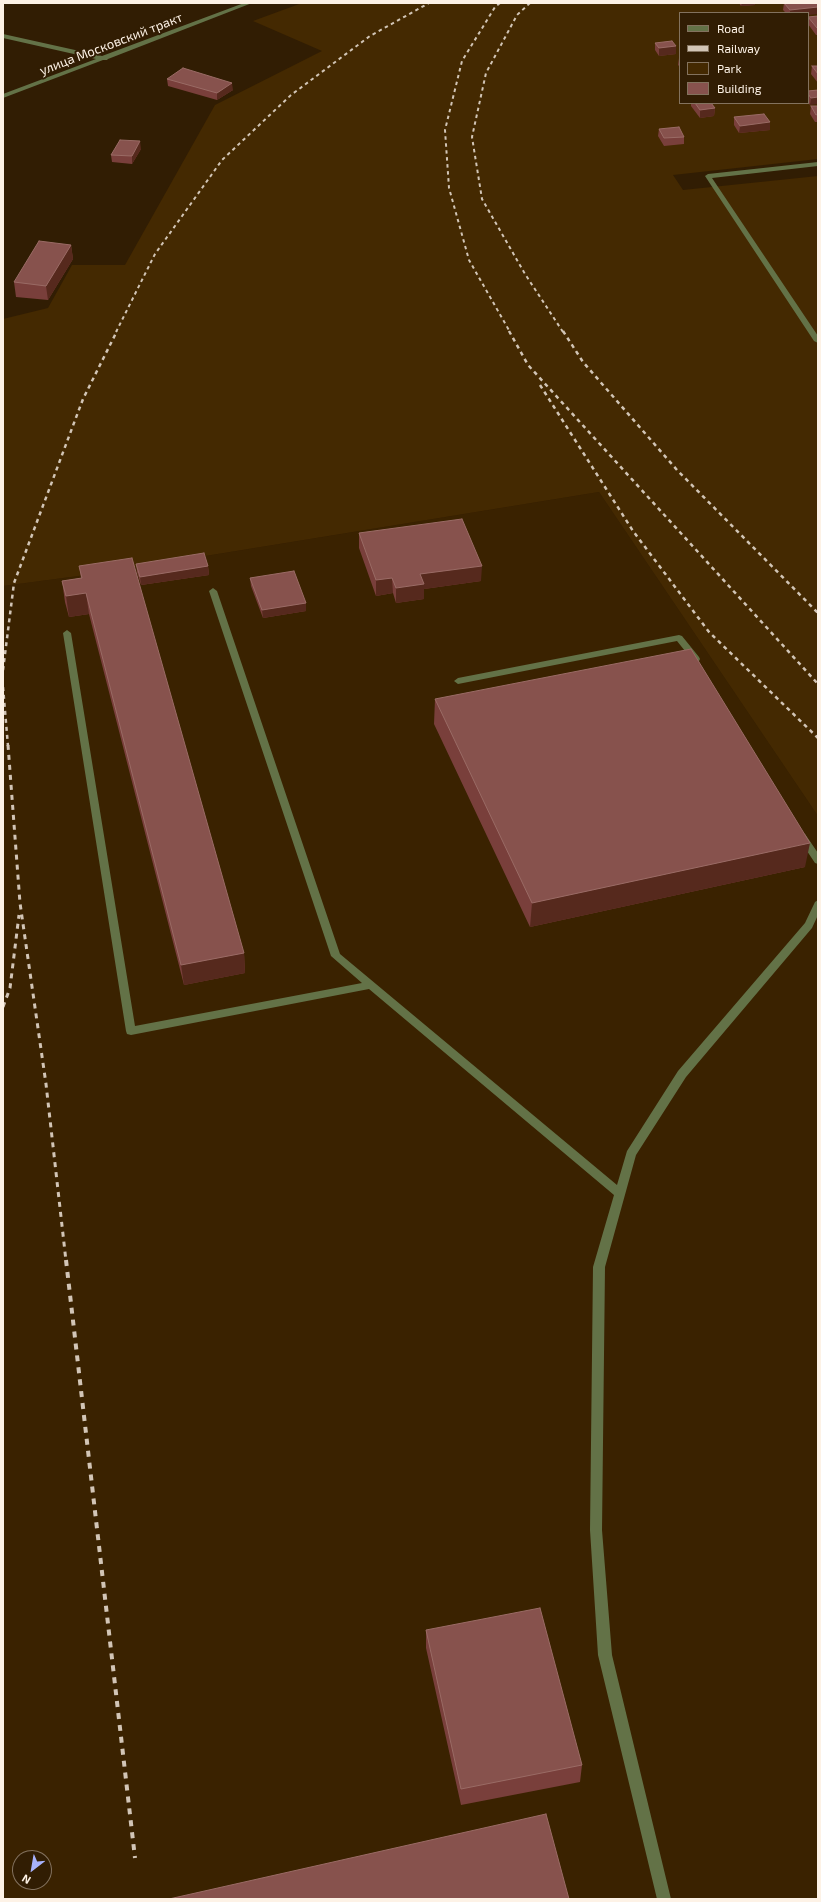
<!DOCTYPE html>
<meta charset="utf-8">
<style>
body{margin:0}
#map{position:relative;width:821px;height:1902px;overflow:hidden;background:#311d03;font-family:"Exo 2",sans-serif}
canvas{display:block}
.frame{position:absolute;inset:0;border:4px solid #fdf2e6;pointer-events:none}
.legend{position:absolute;left:679px;top:12px;width:130px;height:92px;box-sizing:border-box;background:#311d03;border:1px solid #83725e;margin:0;padding:5px 7px;list-style:none;font-size:12px;color:#fdf2e6}
.legend li{display:flex;align-items:center;gap:8px;height:20px}
.legend b{width:20px;border:1px solid #83725e}
.north{position:absolute;left:12px;top:1850px;width:40px;height:40px;box-sizing:border-box;background:#311d03;border:1px solid #83725e;border-radius:50%;rotate:211deg;font-size:11px;font-weight:700;line-height:16px;text-align:center;color:#fdf2e6}
.north::after{content:'';display:block;margin:auto;width:14px;height:18px;background:#a6b1fc;clip-path:polygon(50% 0,100% 100%,50% 72%,0 100%)}
</style>
<div id="map">
<canvas width="821" height="1902"></canvas>
<div class="frame"></div>
<ul class="legend">
<li><b style="height:5px;background:#637247"></b>Road</li>
<li><b style="height:5px;background:#d2c5b6"></b>Railway</li>
<li><b style="height:11px;background:#442901"></b>Park</li>
<li><b style="height:11px;background:#87524d"></b>Building</li>
</ul>
<div class="north">N</div>
</div>
<script>
const g = document.querySelector('canvas').getContext('2d');
g.lineJoin = 'round';
function fillPath(path, color) {
  g.fillStyle = color;
  g.fill(path, 'evenodd');
}
function toPath(rows) {
  const path = new Path2D();
  for (const r of rows) {
    path.moveTo(r[0], r[1]);
    for (let i = 2; i < r.length; i += 2) path.lineTo(r[i], r[i + 1]);
  }
  return path;
}
function stroke(path, color, width, dash) {
  g.strokeStyle = color;
  g.lineWidth = width;
  g.lineCap = dash ? 'butt' : 'round';
  g.setLineDash(dash || []);
  g.stroke(path);
}
function label(font, color, halo, rows, align = 'center') {
  g.font = font + ' "Exo 2",sans-serif';
  g.lineWidth = 4;
  g.setLineDash([]);
  g.textBaseline = 'middle';
  g.strokeStyle = halo;
  g.fillStyle = color;
  for (const [text, x, y, turn = 0] of rows) {
    g.save();
    g.translate(x, y);
    g.rotate((+turn || 0) * Math.PI / 180);
    g.textAlign = isNaN(turn) ? turn : align;
    if (halo) g.strokeText(text, 0, 0);
    g.fillText(text, 0, 0);
    g.restore();
  }
}
const built = toPath([
 [599,492,818,816,818,1899,3,1899,3,586,101,573],
 [20,1858,44,1858,44,1882,20,1882]
]);
const green = toPath([
 [302,3,818,3,818,159,673,175,683,190,818,176,818,816,599,492,101,573,3,586,3,319,48,308,72,265,125,265,215,105,322,51,253,21],
 [680,13,808,13,808,103,680,103]
]);
const service = toPath([
 [818,162,818,166,712,178,818,336,818,343,814,341,705,176,708,174,818,162],
 [213,588,217,591,340,954,617,1185,627,1151,678,1071,805,923,815,902,818,900,818,915,812,928,686,1077,636,1155,605,1267,602,1530,612,1655,671,1899,657,1899,598,1655,590,1530,593,1267,614,1195,369,989,131,1035,127,1034,126,1031,63,633,67,630,71,633,135,1026,362,983,331,956,209,591,213,588],
 [679,635,682,636,699,657,700,659,699,661,693,661,677,641,458,684,454,681,458,678,679,635],
 [802,833,805,834,818,853,818,864,815,863,797,836,802,833]
]);
const tertiary = toPath([
 [244,3,252,3,108,59,107,60,103,60,3,98,3,94,96,59,3,38,3,34,102,56,244,3]
]);
const railFar3 = toPath([
 [500,3,495,7,462,61,445,130,449,188,469,260,510,332],
 [530,3,517,15,486,73,472,137,482,199,525,274,563,332],
 [116,332,155,254,222,160,291,95,370,36,429,3]
]);
const railFar2 = toPath([
 [509,331,528,365,818,684],
 [563,331,583,362,677,470,818,613],
 [540,385,633,531,709,632,818,738],
 [3,670,14,583,83,399,117,331],
 [3,687,8,746]
]);
const railFar1 = toPath([
 [8,745,20,903,46,1084,66,1261],
 [3,1007,10,988,19,915]
]);
const rail = toPath([
 [66,1260,135,1858]
]);
const wall = toPath([
 [739,3,755,3,755,5,741,6],
 [784,3,808,13,786,13,783,10],
 [818,16,818,35,816,35,808,24,808,17],
 [655,43,676,54,659,56,655,50],
 [679,58,680,58,680,67,678,65],
 [812,66,818,66,818,83,811,74],
 [167,79,233,90,217,100,168,86],
 [818,90,810,105,808,102,808,91],
 [691,103,711,103,715,108,714,116,700,118,691,106],
 [811,106,818,106,818,122,815,122,810,114],
 [734,117,770,130,739,133,734,125],
 [659,129,684,137,684,144,664,146,658,136],
 [141,149,132,164,112,162,111,155],
 [71,245,73,259,48,300,16,297,14,282],
 [359,533,481,581,424,589,424,599,396,603,393,593,376,596,359,548],
 [136,564,208,566,209,575,141,585,137,572],
 [79,566,244,953,245,973,184,985,89,614,69,617,65,602,62,581,81,578],
 [250,578,306,603,306,611,263,618,251,586],
 [435,699,805,867,530,927,434,724],
 [426,1630,582,1765,580,1782,461,1805,426,1648]
]);
const shadedWall = toPath([
 [742,3,755,3,755,5,741,6],
 [818,7,818,14,808,15,808,13,790,13,790,10],
 [676,46,676,54,659,56,659,48],
 [232,83,233,90,217,100,217,93],
 [818,97,818,104,810,105,811,98],
 [715,108,714,116,700,118,700,110],
 [770,122,770,130,739,133,740,126],
 [140,141,141,149,132,164,132,156],
 [71,245,73,259,48,300,46,286],
 [208,566,209,575,141,585,140,577],
 [482,566,481,581,424,589,424,599,396,603,396,588,420,574],
 [392,578,393,593,376,596,376,580],
 [86,593,89,614,69,617,66,596],
 [306,603,306,611,263,618,262,610],
 [810,843,805,867,530,927,532,903],
 [244,953,245,973,184,985,181,965]
]);
const building = toPath([
 [784,3,818,3,818,7,790,10,784,3],
 [818,16,818,28,817,28,808,17,818,16],
 [672,41,676,46,659,48,655,43,672,41],
 [812,66,818,66,818,74,812,66],
 [183,68,232,83,217,93,167,79,183,68],
 [818,90,818,97,811,98,808,94,808,91,818,90],
 [695,103,711,103,715,108,700,110,695,103],
 [811,106,818,106,818,114,816,115,811,106],
 [764,114,770,122,740,126,734,117,764,114],
 [679,127,684,137,664,138,659,129,679,127],
 [120,140,140,141,132,156,111,155,120,140],
 [39,241,71,245,46,286,14,282,39,241],
 [462,519,482,566,420,574,424,584,396,588,392,578,376,580,359,533,462,519],
 [204,553,208,566,140,577,136,564,204,553],
 [132,558,244,953,181,965,86,593,66,596,62,581,82,578,79,566,132,558],
 [294,571,306,603,262,610,250,578,294,571],
 [691,649,810,843,532,903,435,699,691,649],
 [540,1608,582,1765,461,1789,426,1630,540,1608],
 [546,1814,569,1899,169,1899,546,1814]
]);
const farStreetnames = [
 ["улица Московский тракт",111,44,-21]
];
fillPath(built, '#3a2200');
fillPath(green, '#442901');
fillPath(service, '#637247');
fillPath(tertiary, '#637247');
stroke(railFar3, '#d2c5b6', 2, [3.5, 3.5]);
stroke(railFar2, '#d2c5b6', 2.5, [4, 4]);
stroke(railFar1, '#d2c5b6', 3, [5, 5]);
stroke(rail, '#d2c5b6', 4, [6, 6]);
fillPath(wall, '#793f3b');
fillPath(shadedWall, '#56291d');
fillPath(building, '#87524d');
stroke(building, '#9a6b65', 1);
label('13px', '#fdf2e6', '#311d03', farStreetnames);
</script>
